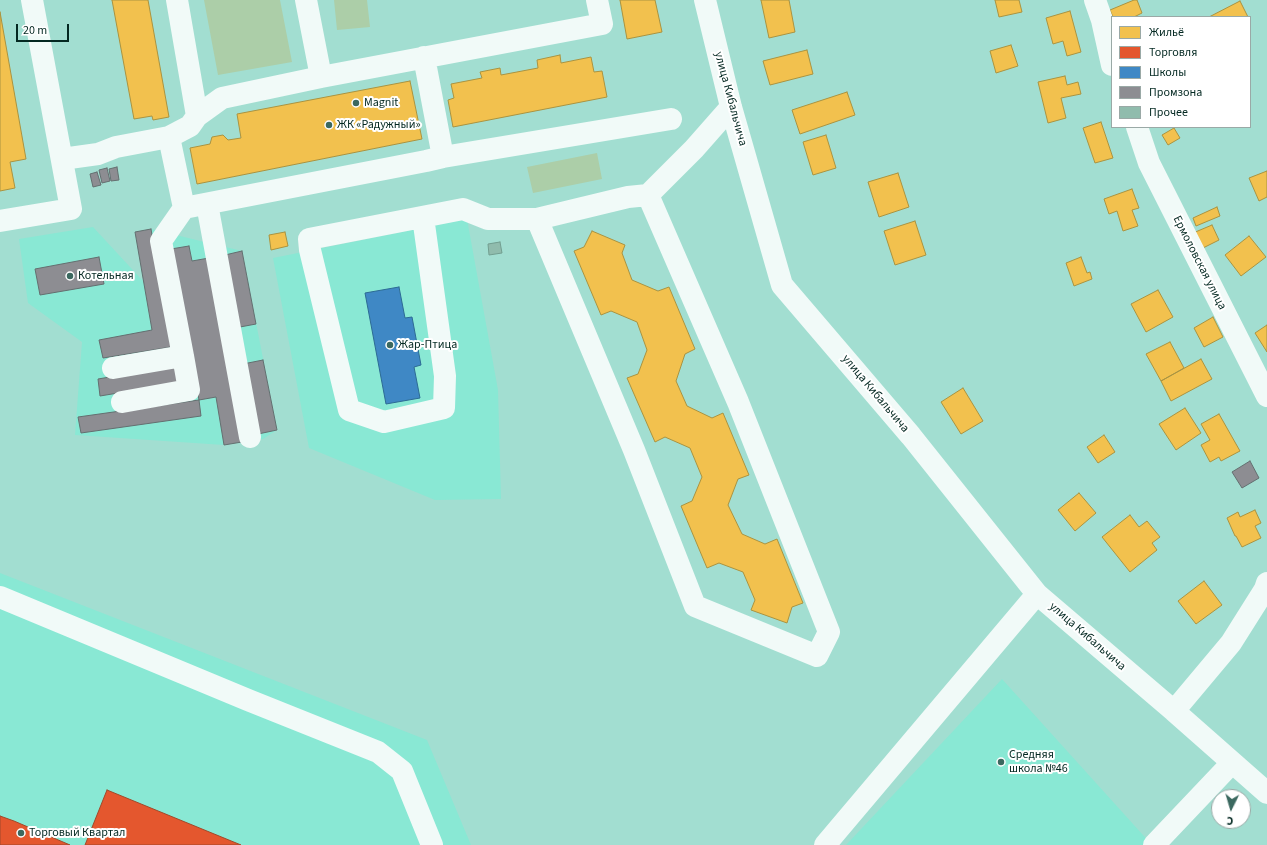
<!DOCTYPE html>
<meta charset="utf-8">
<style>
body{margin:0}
#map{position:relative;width:1267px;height:845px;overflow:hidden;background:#a2ded1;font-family:"Source Sans 3",sans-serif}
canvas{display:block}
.legend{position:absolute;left:1111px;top:16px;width:140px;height:112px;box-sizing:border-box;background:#fff;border:1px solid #9aa9a6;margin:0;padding:5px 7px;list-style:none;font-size:12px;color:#032821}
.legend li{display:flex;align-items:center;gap:8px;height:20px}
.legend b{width:20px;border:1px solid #9aa9a6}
.north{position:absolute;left:1211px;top:789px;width:40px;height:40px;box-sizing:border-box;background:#fff;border:1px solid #9aa9a6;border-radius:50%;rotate:185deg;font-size:11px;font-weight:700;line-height:16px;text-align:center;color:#032821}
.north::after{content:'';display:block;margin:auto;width:14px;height:18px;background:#3b685f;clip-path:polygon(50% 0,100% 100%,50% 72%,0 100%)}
.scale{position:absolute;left:16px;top:24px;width:53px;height:18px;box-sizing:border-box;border:2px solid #032821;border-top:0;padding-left:5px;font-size:12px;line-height:14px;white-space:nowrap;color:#032821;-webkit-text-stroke:3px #fff;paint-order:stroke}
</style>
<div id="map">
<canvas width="1267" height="845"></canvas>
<ul class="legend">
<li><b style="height:11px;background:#f2c14e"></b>Жильё</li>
<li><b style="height:11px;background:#e4572e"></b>Торговля</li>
<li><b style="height:11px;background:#3f88c5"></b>Школы</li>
<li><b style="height:11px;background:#8d8d92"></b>Промзона</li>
<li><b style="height:11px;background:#90bcad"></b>Прочее</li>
</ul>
<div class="north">С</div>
<div class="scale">20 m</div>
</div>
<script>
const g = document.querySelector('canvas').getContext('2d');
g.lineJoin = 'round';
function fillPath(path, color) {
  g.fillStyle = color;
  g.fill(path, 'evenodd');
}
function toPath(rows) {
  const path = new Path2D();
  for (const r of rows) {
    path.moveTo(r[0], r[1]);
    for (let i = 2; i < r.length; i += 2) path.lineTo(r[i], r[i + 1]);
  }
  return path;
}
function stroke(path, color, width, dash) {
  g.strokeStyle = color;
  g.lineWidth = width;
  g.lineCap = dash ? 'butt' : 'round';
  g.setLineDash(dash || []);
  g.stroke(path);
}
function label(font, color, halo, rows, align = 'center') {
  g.font = font + ' "Source Sans 3",sans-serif';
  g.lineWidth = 4;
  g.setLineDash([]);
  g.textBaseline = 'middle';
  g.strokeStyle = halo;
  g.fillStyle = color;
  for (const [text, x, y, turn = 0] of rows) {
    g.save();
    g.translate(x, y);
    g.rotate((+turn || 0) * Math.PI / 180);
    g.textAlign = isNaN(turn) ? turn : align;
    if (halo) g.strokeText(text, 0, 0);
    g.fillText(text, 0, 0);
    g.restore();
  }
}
const built = toPath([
 [467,219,498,390,501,499,435,500,309,448,273,258],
 [93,227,143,281,135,232,151,229,242,251,277,430,263,439,224,445,75,435,82,342,28,303,19,239],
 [0,573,427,740,471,845,0,845],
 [1002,679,1152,845,846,845]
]);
const green = toPath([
 [204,0,280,0,292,62,218,75],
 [334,0,367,0,370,27,337,30],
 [597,153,602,179,533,193,527,167]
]);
const homes = toPath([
 [112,0,148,0,169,117,153,120,152,116,134,119,112,0],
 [620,0,655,0,662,32,627,39,620,0],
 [761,0,789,0,795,32,769,38,761,0],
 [995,0,1019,0,1022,12,999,17,995,0],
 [1134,0,1137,0,1142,13,1134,17,1113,17,1110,10,1134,0],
 [1240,1,1248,17,1209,17,1240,1],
 [1070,11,1081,52,1067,56,1063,41,1053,44,1046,18,1070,11],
 [0,12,26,159,10,162,15,188,0,191,0,12],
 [1011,45,1018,66,996,73,990,51,1011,45],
 [807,50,813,74,770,85,763,61,807,50],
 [560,55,561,63,591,57,594,72,602,71,607,97,453,127,448,100,454,98,451,84,482,78,480,72,500,68,501,75,538,68,537,60,560,55],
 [1065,76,1067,85,1078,82,1081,94,1061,98,1066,118,1048,123,1038,82,1065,76],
 [410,81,422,139,197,184,190,148,210,144,212,137,223,135,228,140,241,138,237,114,410,81],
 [847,92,855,115,800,134,792,110,847,92],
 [1101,122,1113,158,1095,163,1083,128,1101,122],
 [1174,128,1180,138,1168,145,1162,135,1174,128],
 [826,135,836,168,813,175,803,142,826,135],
 [1267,171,1267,197,1259,201,1249,178,1267,171],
 [898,173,909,207,879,217,868,182,898,173],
 [1132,189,1139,208,1132,210,1138,226,1123,231,1117,211,1109,214,1104,199,1132,189],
 [1217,207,1220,216,1196,226,1193,218,1217,207],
 [915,221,926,255,895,265,884,231,915,221],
 [1212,225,1219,240,1201,249,1193,233,1212,225],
 [592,231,625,245,622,253,632,280,658,291,669,287,695,349,685,354,676,381,687,406,712,418,723,413,749,475,738,479,728,505,742,534,765,544,777,539,803,603,792,607,787,623,751,610,755,600,743,572,719,563,707,568,681,506,692,501,702,477,690,448,665,437,655,442,627,378,638,374,647,350,637,322,611,311,601,315,574,251,584,247,592,231],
 [285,232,288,246,271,250,269,235,285,232],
 [1249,236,1266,257,1241,276,1225,255,1249,236],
 [1081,257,1087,273,1090,272,1092,279,1074,286,1066,263,1081,257],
 [1158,290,1173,317,1146,332,1131,304,1158,290],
 [1213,317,1223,337,1204,347,1194,328,1213,317],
 [1267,325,1267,352,1255,333,1267,325],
 [1170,342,1184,368,1161,381,1146,354,1170,342],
 [1201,359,1212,379,1171,401,1161,381,1201,359],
 [963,388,983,421,961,434,941,402,963,388],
 [1185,408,1201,433,1176,450,1159,424,1185,408],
 [1219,414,1240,451,1221,461,1219,457,1210,462,1201,445,1210,440,1201,424,1219,414],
 [1104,435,1115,452,1098,463,1087,447,1104,435],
 [1079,493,1096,513,1075,531,1058,510,1079,493],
 [1255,510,1261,523,1255,526,1261,538,1242,547,1236,536,1235,536,1227,518,1238,512,1240,517,1255,510],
 [1130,515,1139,527,1147,521,1160,537,1152,543,1157,550,1130,572,1102,537,1130,515],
 [1204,581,1222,605,1196,624,1178,601,1204,581]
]);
const shops = toPath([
 [107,790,241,845,85,845,107,790],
 [0,816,14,821,70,845,0,845,0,816]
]);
const schools = toPath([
 [399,287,405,318,412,317,421,365,414,367,420,398,386,404,365,293,399,287]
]);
const industry = toPath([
 [117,167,119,180,111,181,109,169,117,167],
 [107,168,110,181,102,183,99,170,107,168],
 [97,172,101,185,93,187,90,174,97,172],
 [151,229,171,347,103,358,99,340,152,330,135,232,151,229],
 [189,246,192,261,209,258,242,442,224,445,216,397,199,400,171,249,189,246],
 [242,251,256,324,240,327,225,255,242,251],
 [99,257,104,284,40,295,35,269,99,257],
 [263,360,277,430,258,434,243,364,263,360],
 [175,366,178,383,100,396,98,379,175,366],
 [199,400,201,416,81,433,78,417,199,400],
 [1250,461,1259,478,1242,488,1232,472,1250,461]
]);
const building = toPath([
 [500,242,502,253,489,255,488,244,500,242]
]);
const minor = toPath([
 [306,0,321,77,602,24,597,0],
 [705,0,731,107,782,285,911,436,1037,594,1174,711],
 [1095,0,1102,20,1112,65],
 [424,57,443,157,671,119],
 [197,116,222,98,321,77],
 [1137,127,1149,163,1267,396],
 [169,137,184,208,426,161,443,157],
 [62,159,98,154,116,147,169,137,190,126,197,116,177,0],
 [207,204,250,437],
 [423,217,445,376,444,408,384,422,349,410,310,250,309,239,463,209,488,219,537,219,628,197,648,195,694,149,731,107],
 [537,219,634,450,695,606,817,656,829,632,738,402,648,195],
 [0,221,71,209,32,0],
 [113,368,183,356,161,241,184,208],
 [122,402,189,390,183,356],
 [1267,583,1265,589,1231,643,1174,711,1267,793],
 [0,597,248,700,378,752,402,771,432,845],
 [825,845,1037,594],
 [1154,845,1228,767]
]);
const markers = [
 [356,103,4,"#3b685f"],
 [329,125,4,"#3b685f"],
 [70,276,4,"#3b685f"],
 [390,345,4,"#3b685f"],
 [1001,762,4,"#3b685f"],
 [21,833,4,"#3b685f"]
];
const streetNames = [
 ["улица Кибальчича",730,99,75],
 ["Ермоловская улица",1199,263,63],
 ["улица Кибальчича",875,394,50],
 ["улица Кибальчича",1087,637,41]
];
const poiNames = [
 ["Magnit",364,103],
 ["ЖК «Радужный»",337,125],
 ["Котельная",78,276],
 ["Жар-Птица",398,345],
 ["Средняя",1009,755],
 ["школа №46",1009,769],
 ["Торговый Квартал",29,833]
];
fillPath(built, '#89e8d4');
fillPath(green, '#accea8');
fillPath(homes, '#f2c14e');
stroke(homes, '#aa9340', 1);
fillPath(shops, '#e4572e');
stroke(shops, '#a0492a', 1);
fillPath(schools, '#3f88c5');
stroke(schools, '#2d6b94', 1);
fillPath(industry, '#8d8d92');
stroke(industry, '#646f70', 1);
fillPath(building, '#90bcad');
stroke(building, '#729e90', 1);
stroke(minor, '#f1faf8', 22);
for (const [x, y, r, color] of markers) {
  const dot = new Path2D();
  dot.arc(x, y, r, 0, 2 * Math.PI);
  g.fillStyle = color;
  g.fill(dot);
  stroke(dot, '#fff', 1.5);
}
label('12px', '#032821', '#fff', streetNames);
label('12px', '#032821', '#fff', poiNames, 'left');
</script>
